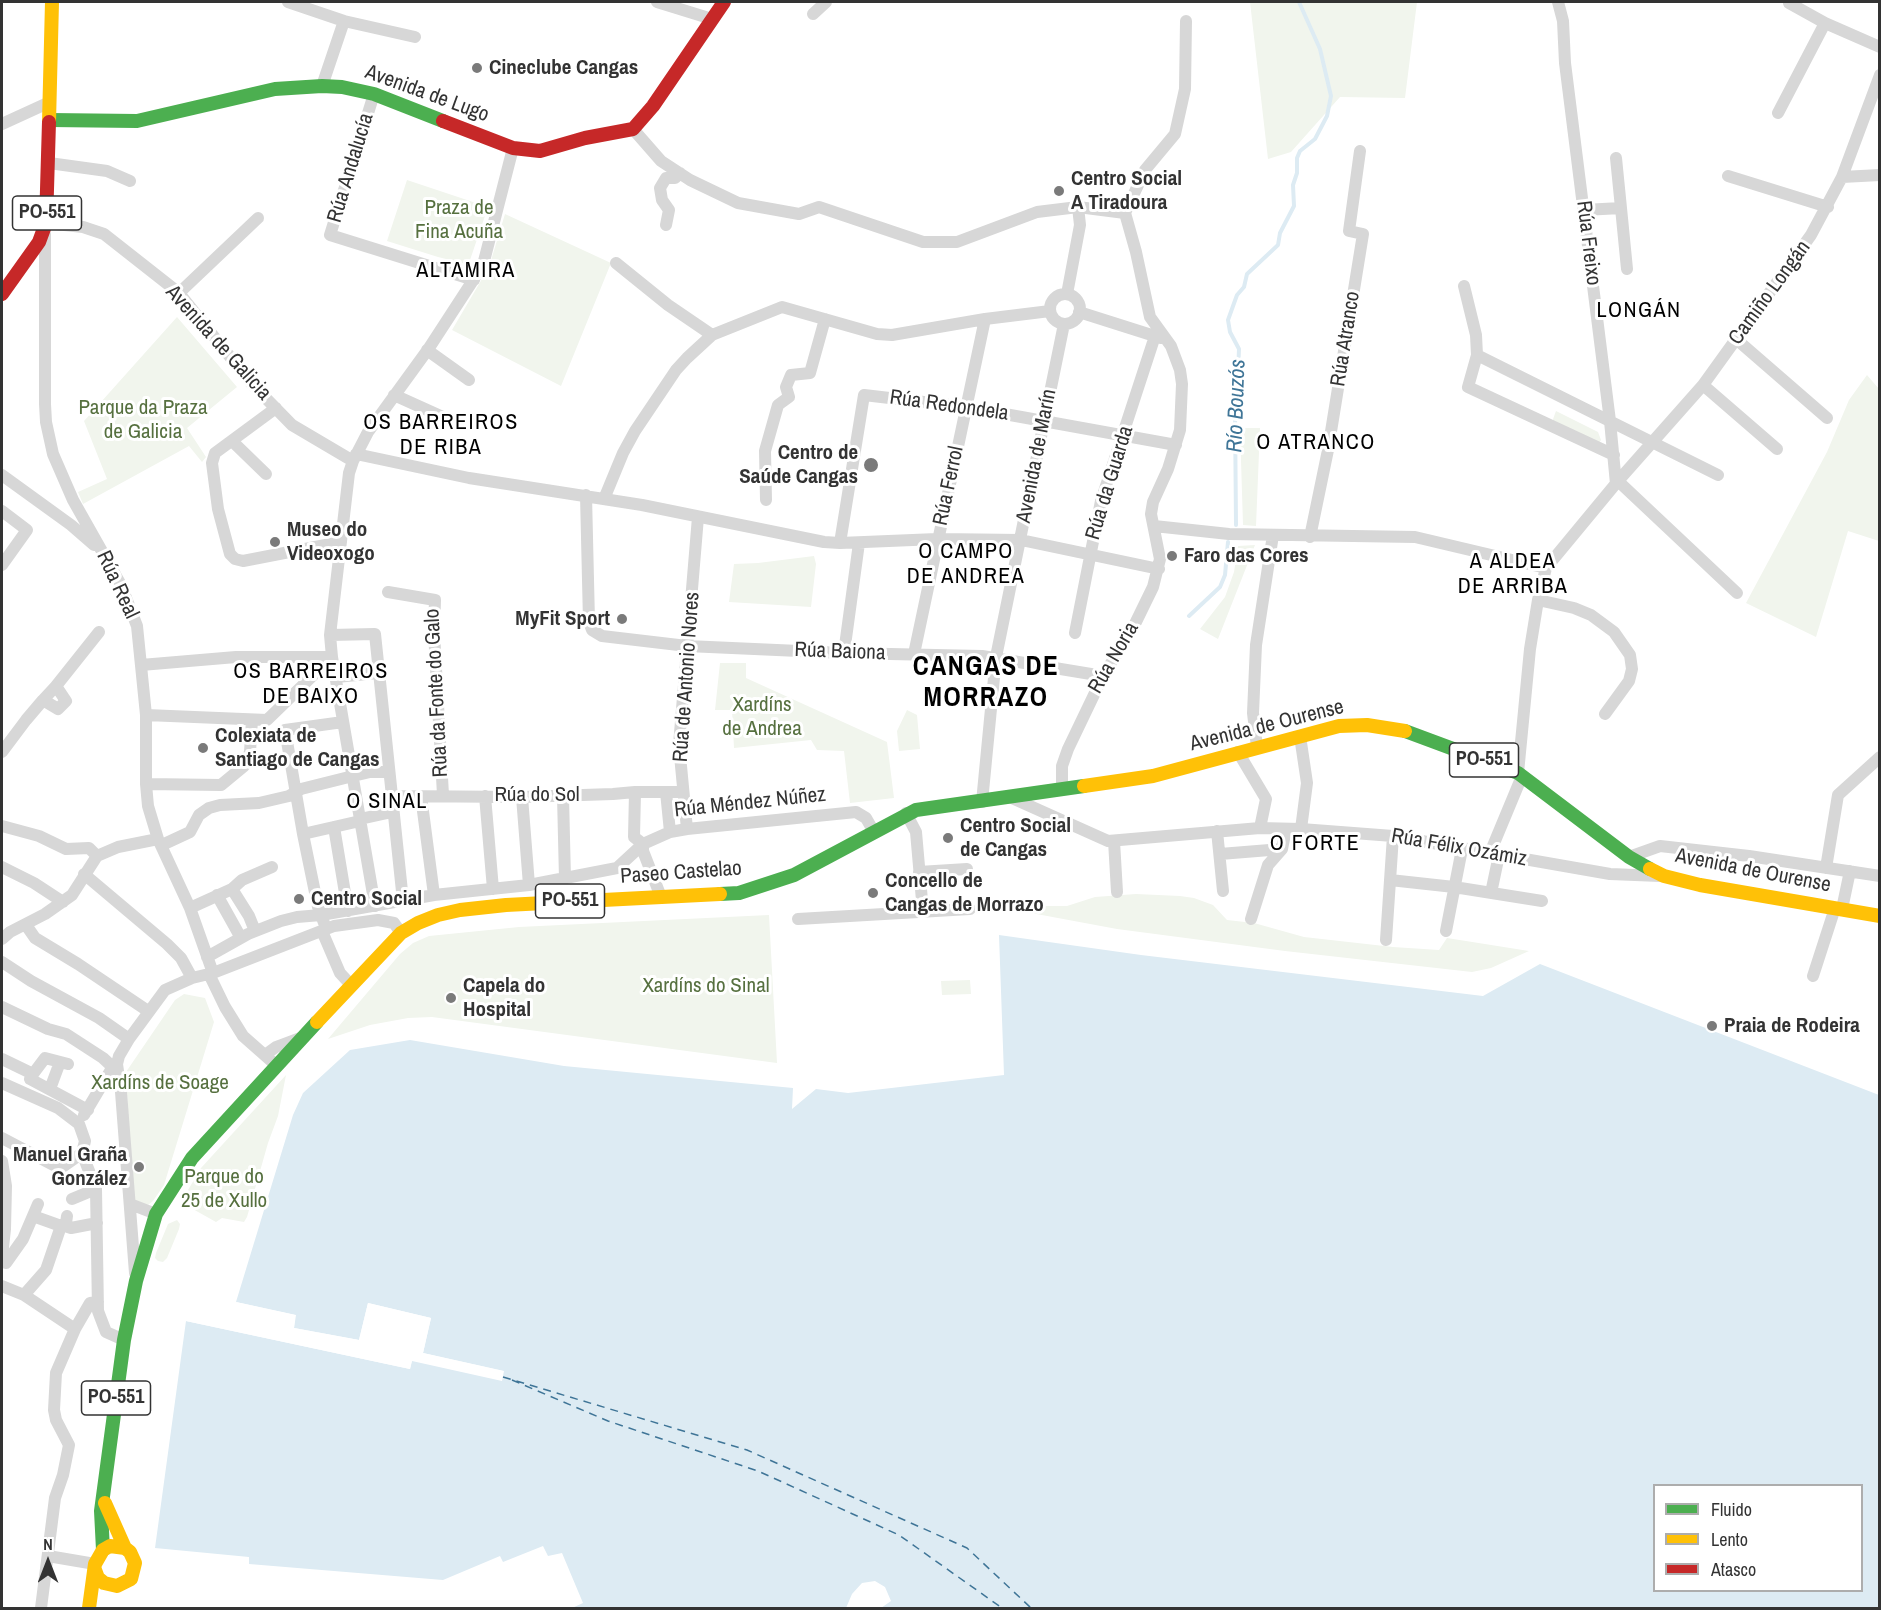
<!DOCTYPE html>
<meta charset="utf-8">
<style>
body{margin:0}
#map{position:relative;width:1881px;height:1610px;overflow:hidden;background:#fff;font-family:"Archivo Narrow",sans-serif}
canvas{display:block}
.frame{position:absolute;inset:0;border:3px solid #333;pointer-events:none}
.legend{position:absolute;left:1653px;top:1484px;width:210px;height:108px;box-sizing:border-box;background:#fff;border:2px solid #adadad;margin:0;padding:8px 10px;list-style:none;font-size:18px;color:#333}
.legend li{display:flex;align-items:center;gap:12px;height:30px}
.legend b{width:30px;border:2px solid #adadad}
.north{position:absolute;left:18px;top:1532px;width:60px;height:60px;-webkit-text-stroke:4px #fff;paint-order:stroke;rotate:0deg;font-size:16px;font-weight:700;line-height:24px;text-align:center;color:#333}
.north::after{content:'';display:block;margin:auto;width:21px;height:27px;background:#333;clip-path:polygon(50% 0,100% 100%,50% 72%,0 100%)}
</style>
<div id="map">
<canvas width="1881" height="1610"></canvas>
<div class="frame"></div>
<ul class="legend">
<li><b style="height:8px;background:#4caf50"></b>Fluido</li>
<li><b style="height:8px;background:#ffc107"></b>Lento</li>
<li><b style="height:8px;background:#c62828"></b>Atasco</li>
</ul>
<div class="north">N</div>
</div>
<script>
const g = document.querySelector('canvas').getContext('2d');
g.lineJoin = 'round';
function fillPath(path, color) {
  g.fillStyle = color;
  g.fill(path, 'evenodd');
}
function toPath(rows) {
  const path = new Path2D();
  for (const r of rows) {
    if (r.length === 3) {
      path.moveTo(r[0] + r[2], r[1]);
      path.arc(r[0], r[1], r[2], 0, 2 * Math.PI);
      continue;
    }
    path.moveTo(r[0], r[1]);
    for (let i = 2; i < r.length; i += 2) path.lineTo(r[i], r[i + 1]);
  }
  return path;
}
function stroke(path, color, width, dash) {
  g.strokeStyle = color;
  g.lineWidth = width;
  g.lineCap = dash ? 'butt' : 'round';
  g.setLineDash(dash || []);
  g.stroke(path);
}
function label(font, color, halo, rows, align = 'center') {
  g.font = font + ' "Archivo Narrow",sans-serif';
  g.lineWidth = 6;
  g.setLineDash([]);
  g.textBaseline = 'middle';
  g.strokeStyle = halo;
  g.fillStyle = color;
  for (const [text, x, y, turn = 0] of rows) {
    g.save();
    g.translate(x, y);
    g.rotate((+turn || 0) * Math.PI / 180);
    g.textAlign = isNaN(turn) ? turn : align;
    if (halo) g.strokeText(text, 0, 0);
    g.fillText(text, 0, 0);
    g.restore();
  }
}
const green = toPath([
 [1250,2,1417,2,1405,98,1340,97,1291,152,1268,159],
 [407,180,488,207,470,260,466,264,438,257,387,241],
 [505,214,611,263,561,386,452,330,489,267],
 [177,317,237,387,187,428,206,457,202,462,189,446,83,504,78,492,107,479,84,421],
 [1867,375,1879,389,1879,541,1848,531,1816,637,1746,603,1827,452,1849,400],
 [1556,411,1598,432,1601,440,1599,443,1552,422],
 [1240,428,1260,428,1256,526,1243,525],
 [1255,545,1218,639,1200,629,1225,597,1234,572,1238,546],
 [814,556,816,564,811,607,729,602,734,564,758,563],
 [720,663,746,663,746,678,887,742,894,798,850,803,844,751,817,750,811,740,734,748,732,710,715,710],
 [907,710,917,715,920,749,899,751,897,731],
 [1136,894,1180,896,1194,898,1213,905,1227,920,1254,923,1304,937,1393,947,1439,950,1447,938,1529,951,1491,968,1472,972,1285,951,1117,929,1031,913,1032,906,1067,906,1095,897],
 [769,915,777,1063,432,1017,408,1018,370,1025,328,1039,400,954,413,943,429,936,519,927],
 [970,980,971,994,942,995,941,981],
 [184,994,205,998,214,1022,164,1185,153,1201,148,1205,135,1201,131,1172,126,1072,175,1000],
 [286,1075,278,1116,268,1143,247,1217,244,1222,222,1218,216,1222,191,1208,187,1198,188,1190,201,1168],
 [177,1220,180,1224,179,1229,167,1258,163,1262,158,1261,155,1258,156,1253,168,1224]
]);
const water = toPath([
 [999,935,1141,955,1483,996,1540,964,1879,1095,1879,1608,881,1608,891,1601,885,1587,875,1581,862,1583,852,1594,846,1608,572,1608,583,1603,562,1553,548,1556,543,1546,503,1562,500,1556,443,1580,249,1564,249,1557,155,1548,186,1321,410,1369,412,1360,502,1380,503,1371,423,1353,431,1318,368,1303,359,1340,294,1328,295,1315,236,1302,293,1115,303,1093,350,1050,410,1040,564,1066,793,1088,792,1109,816,1089,848,1093,1004,1075],
 [1654,1486,1862,1486,1862,1590,1654,1590]
]);
const pier = toPath([
 [236,1302,296,1315,294,1328,359,1340,368,1303,431,1318,423,1353,504,1371,502,1381,412,1361,410,1369,186,1321,191,1319,408,1366,409,1359,412,1357,500,1377,500,1374,421,1355,420,1352,428,1320,370,1307,362,1341,359,1343,293,1330,291,1328,292,1317,233,1303]
]);
const stream = toPath([
 [1236,525,1235,411,1232,398,1232,385,1238,373,1239,349,1230,332,1228,320,1237,295,1244,287,1247,274,1278,245,1280,233,1294,206,1293,185,1297,173,1297,158,1300,151,1315,139,1327,116,1331,96,1320,49,1299,2],
 [1189,616,1220,587,1225,575,1228,542]
]);
const ferry = toPath([
 [503,1377,747,1450,967,1548,1031,1608],
 [512,1380,608,1421,758,1471,899,1535,1002,1608]
]);
const street = toPath([
 [288,2,344,21,415,37],
 [657,2,712,19],
 [1558,2,1563,21,1565,63,1610,421,1616,484],
 [1789,3,1825,23],
 [813,14,826,2],
 [322,86,344,21],
 [374,94,330,235,474,280],
 [1778,113,1825,23,1880,47],
 [2,124,50,102],
 [633,129,661,161,690,180,738,203,799,214,819,207,923,242,957,242,1037,212,1078,207,1125,213],
 [1616,158,1621,208],
 [49,163,107,171,130,181],
 [1728,176,1828,207],
 [1842,177,1880,175],
 [1584,210,1621,208,1627,269],
 [1125,213,1145,170,1175,134,1185,89,1186,21],
 [46,223,83,227,104,234,179,293,251,383,292,425,353,461],
 [666,225,669,210,662,200,660,188,666,178,675,178,680,173],
 [45,234,45,404,46,422,53,454,73,500,121,585,137,626,146,715,146,784,148,806,158,839,190,908,213,973],
 [616,263,668,305,712,335],
 [1464,286,1476,335,1477,355,1468,387,1614,455],
 [179,293,258,218],
 [1067,294,1080,225,1078,207],
 [1065,309,15],
 [1079,312,1161,338],
 [1736,339,1827,418],
 [427,350,469,380],
 [1477,355,1718,475],
 [1703,385,1777,449],
 [394,395,456,423],
 [276,408,215,453,212,463,218,509,230,554,235,559,243,561,341,542],
 [232,441,266,474],
 [356,454,469,478,642,505,824,542,840,543,937,539,1021,540,1159,569],
 [2,475,71,525,94,545],
 [1618,481,1737,593],
 [586,495,589,622,592,630,602,636,687,646,844,653,982,656,1103,676],
 [604,499,623,453,635,431,676,370,687,358,712,335,782,307,877,334,892,335,985,319,1050,311],
 [766,500,765,451,778,405,789,397,786,387,791,375,810,373,825,319],
 [2,511,27,530,2,565],
 [1154,526,1229,534,1415,537,1546,568],
 [1310,537,1328,450,1363,234,1349,231,1360,151],
 [840,543,864,395,966,407,1176,445],
 [388,592,435,600,434,632,443,795],
 [1538,600,1574,608,1591,615,1614,632,1630,655,1632,669,1629,681,1605,714],
 [1075,633,1101,501,1155,336],
 [330,635,375,634,403,901],
 [844,653,859,543],
 [914,654,985,319],
 [141,665,236,657,332,657],
 [336,677,378,673],
 [56,686,99,632],
 [146,715,267,720,332,657],
 [285,730,303,834,318,907,324,923],
 [285,730,343,722],
 [1300,736,1307,783,1301,829],
 [1257,747,1253,713,1256,645,1273,535],
 [2,752,26,720,43,700,56,686,66,701,58,709,43,700],
 [1238,752,1266,799,1260,828],
 [1518,773,1530,649,1538,600,1546,568,1618,481,1703,385,1811,235,1842,177,1880,75],
 [146,784,221,785,244,766,250,752,252,720],
 [1062,789,1062,766,1068,749,1103,676,1132,630,1153,587,1160,559,1151,514,1153,502,1168,469,1180,430,1182,384,1180,370,1171,346,1150,317,1136,252,1125,213],
 [666,792,670,832],
 [391,796,522,797,613,794,635,792,682,792],
 [421,796,434,895],
 [485,796,493,889],
 [563,796,565,879],
 [522,797,529,885],
 [1012,798,1108,841,1260,828,1301,829,1393,836,1610,874,1660,876],
 [982,802,996,657,1064,324],
 [906,813,916,832,923,912],
 [360,819,392,812],
 [2,826,39,836,66,849,89,848,97,856],
 [334,827,348,911],
 [687,829,679,745,698,517],
 [1217,831,1223,891],
 [303,834,360,821],
 [1114,841,1117,892],
 [162,845,190,832,199,815,209,808,220,805,259,803,289,796,301,789,353,776,370,772,389,772],
 [1490,853,1522,776],
 [1220,854,1282,849],
 [1629,857,1660,846,1749,856,1880,876],
 [2,867,34,883,63,902],
 [1826,868,1838,795,1880,757],
 [919,872,967,869],
 [84,874,167,944,181,958,192,978],
 [1390,880,1454,887,1542,901],
 [232,889,249,916,255,931],
 [1491,893,1499,855],
 [217,895,241,938],
 [661,897,643,851,643,844,670,832,687,829,856,812,866,818,874,832],
 [375,906,332,657,330,635,349,473,353,461,368,432,429,348,483,265,513,148],
 [190,908,232,889,242,880,272,867],
 [1842,909,1850,871],
 [798,919,970,909],
 [1251,919,1268,865,1282,849,1286,829],
 [26,925,35,938,78,964,148,1011],
 [322,931,340,973,351,985],
 [1446,931,1462,849],
 [2,939,10,932,45,914,72,895,97,856,118,847,158,839],
 [1386,940,1393,836],
 [207,957,248,934,281,921,297,917,321,915,434,895,529,885,617,868,643,844,634,837,635,792],
 [2,962,31,981,99,1018,129,1039],
 [209,974,225,1007,243,1036,277,1066],
 [1813,976,1835,908],
 [2,1007,48,1029,66,1034,103,1058,118,1072],
 [265,1055,276,1047,300,1038],
 [2,1059,33,1074,30,1079,88,1110],
 [33,1074,45,1058,68,1064],
 [2,1083,58,1108,79,1124],
 [50,1089,60,1062],
 [84,1115,112,1068],
 [79,1124,85,1141,82,1153,96,1189,98,1311,106,1332,124,1340],
 [2,1138,59,1168],
 [2,1161,6,1186,5,1229,2,1256],
 [58,1170,82,1153],
 [72,1199,96,1189],
 [130,1204,156,1214],
 [33,1216,61,1226],
 [62,1225,71,1228,97,1223],
 [2,1262,6,1263,23,1239,38,1204],
 [135,1273,121,1092,117,1064,119,1056,129,1039,165,990,192,978,213,973,334,926,378,920,394,923,401,933],
 [2,1286,24,1295,75,1329],
 [24,1295,46,1270,61,1226,66,1223,67,1216],
 [48,1556,95,1564],
 [41,1608,55,1498,63,1475,69,1445,56,1420,54,1410,56,1373,75,1329,90,1303,98,1302]
]);
const fast = toPath([
 [50,120,137,121,275,89,322,86,342,87,374,94,443,121],
 [1405,731,1518,773,1629,857,1650,869],
 [720,894,739,893,794,875,916,810,1084,786],
 [103,1550,101,1511,124,1340,136,1281,156,1214,192,1158,317,1022]
]);
const slow = toPath([
 [49,122,52,2],
 [1084,786,1153,776,1339,726,1367,725,1405,731],
 [1650,869,1664,876,1700,885,1880,916],
 [317,1022,401,933,418,923,438,915,460,910,506,905,720,894],
 [105,1503,125,1548],
 [89,1608,95,1564,103,1550,110,1546,125,1548,130,1552,135,1563,131,1579,117,1586,104,1583,98,1578,95,1570]
]);
const jam = toPath([
 [443,121,513,148,540,151,585,138,633,129,653,106,724,2],
 [2,294,39,242,46,223,49,122]
]);
const markers = [
 [477,68,6,"#7a7a7a"],
 [1059,191,6,"#7a7a7a"],
 [871,465,8,"#7a7a7a"],
 [275,542,6,"#7a7a7a"],
 [1172,556,6,"#7a7a7a"],
 [622,619,6,"#7a7a7a"],
 [203,748,6,"#7a7a7a"],
 [948,838,6,"#7a7a7a"],
 [873,893,6,"#7a7a7a"],
 [299,899,6,"#7a7a7a"],
 [451,998,6,"#7a7a7a"],
 [1712,1026,6,"#7a7a7a"],
 [139,1167,6,"#7a7a7a"]
];
const shields = [
 [47,213,69],
 [1484,760,69],
 [570,901,69],
 [116,1398,69]
];
const shieldNames = [
 ["PO-551",47,213],
 ["PO-551",1484,760],
 ["PO-551",570,901],
 ["PO-551",116,1398]
];
const poiNames = [
 ["Cineclube Cangas",489,68],
 ["Centro Social",1071,179],
 ["A Tiradoura",1071,203],
 ["Centro de",858,453,"right"],
 ["Saúde Cangas",858,477,"right"],
 ["Museo do",287,530],
 ["Videoxogo",287,554],
 ["Faro das Cores",1184,556],
 ["MyFit Sport",610,619,"right"],
 ["Colexiata de",215,736],
 ["Santiago de Cangas",215,760],
 ["Centro Social",960,826],
 ["de Cangas",960,850],
 ["Concello de",885,881],
 ["Cangas de Morrazo",885,905],
 ["Centro Social",311,899],
 ["Capela do",463,986],
 ["Hospital",463,1010],
 ["Praia de Rodeira",1724,1026],
 ["Manuel Graña",127,1155,"right"],
 ["González",127,1179,"right"]
];
const streetNames = [
 ["Avenida de Lugo",427,94,20],
 ["Rúa Andalucía",351,168,-73],
 ["Rúa Freixo",1588,243,83],
 ["Camiño Longán",1770,293,-54],
 ["Rúa Atranco",1346,339,-81],
 ["Avenida de Galicia",218,343,48],
 ["Rúa Redondela",949,406,8],
 ["Avenida de Marín",1037,456,-79],
 ["Rúa da Guarda",1110,483,-73],
 ["Rúa Ferrol",949,486,-78],
 ["Rúa Real",117,585,65],
 ["Rúa Baiona",840,652,2],
 ["Rúa Noria",1114,658,-60],
 ["Rúa de Antonio Nores",687,677,-86],
 ["Rúa da Fonte do Galo",437,693,-93],
 ["Avenida de Ourense",1267,726,-14],
 ["Rúa do Sol",537,795],
 ["Rúa Méndez Núñez",750,803,-6],
 ["Rúa Félix Ozámiz",1459,848,10],
 ["Avenida de Ourense",1753,871,11],
 ["Paseo Castelao",681,873,-4]
];
const parkNames = [
 ["Praza de",459,208],
 ["Fina Acuña",459,232],
 ["Parque da Praza",143,408],
 ["de Galicia",143,432],
 ["Xardíns",762,705],
 ["de Andrea",762,729],
 ["Xardíns do Sinal",706,986],
 ["Xardíns de Soage",160,1083],
 ["Parque do",224,1177],
 ["25 de Xullo",224,1201]
];
const neighbourhoodNames = [
 ["ALTAMIRA",466,271],
 ["LONGÁN",1639,311],
 ["OS BARREIROS",441,423],
 ["DE RIBA",441,448],
 ["O ATRANCO",1316,443],
 ["O CAMPO",966,552],
 ["DE ANDREA",966,577],
 ["A ALDEA",1513,562],
 ["DE ARRIBA",1513,587],
 ["OS BARREIROS",311,672],
 ["DE BAIXO",311,697],
 ["O SINAL",387,802],
 ["O FORTE",1315,844]
];
const waterNames = [
 ["Río Bouzós",1237,406,-88]
];
const districtNames = [
 ["CANGAS DE",986,668],
 ["MORRAZO",986,699]
];
fillPath(green, '#f1f5ed');
fillPath(water, '#ddebf3');
fillPath(pier, '#fff');
stroke(stream, '#ddebf3', 4);
stroke(ferry, '#3f7597', 1.5, [8, 6]);
stroke(street, '#d7d7d7', 12);
stroke(fast, '#4caf50', 14);
stroke(slow, '#ffc107', 14);
stroke(jam, '#c62828', 14);
for (const [x, y, r, color] of markers) {
  const dot = new Path2D();
  dot.arc(x, y, r, 0, 2 * Math.PI);
  g.fillStyle = color;
  g.fill(dot);
  stroke(dot, '#fff', 2);
}
for (const [x, y, w] of shields) {
  const box = new Path2D();
  box.roundRect(x - w / 2, y - 17, w, 34, 4.5);
  g.fillStyle = '#fff';
  g.fill(box);
  stroke(box, '#333', 1.5);
}
label('bold 20px', '#333', null, shieldNames);
label('bold 21px', '#333', '#fff', poiNames, 'left');
label('21px', '#333', '#fff', streetNames);
label('21px', '#56703f', '#fff', parkNames);
g.letterSpacing = '1.5px';
label('22px', '#000', '#fff', neighbourhoodNames);
g.letterSpacing = '0px';
label('italic 22px', '#3f7597', '#fff', waterNames);
g.letterSpacing = '1.5px';
label('bold 27px', '#000', '#fff', districtNames);
g.letterSpacing = '0px';
</script>
